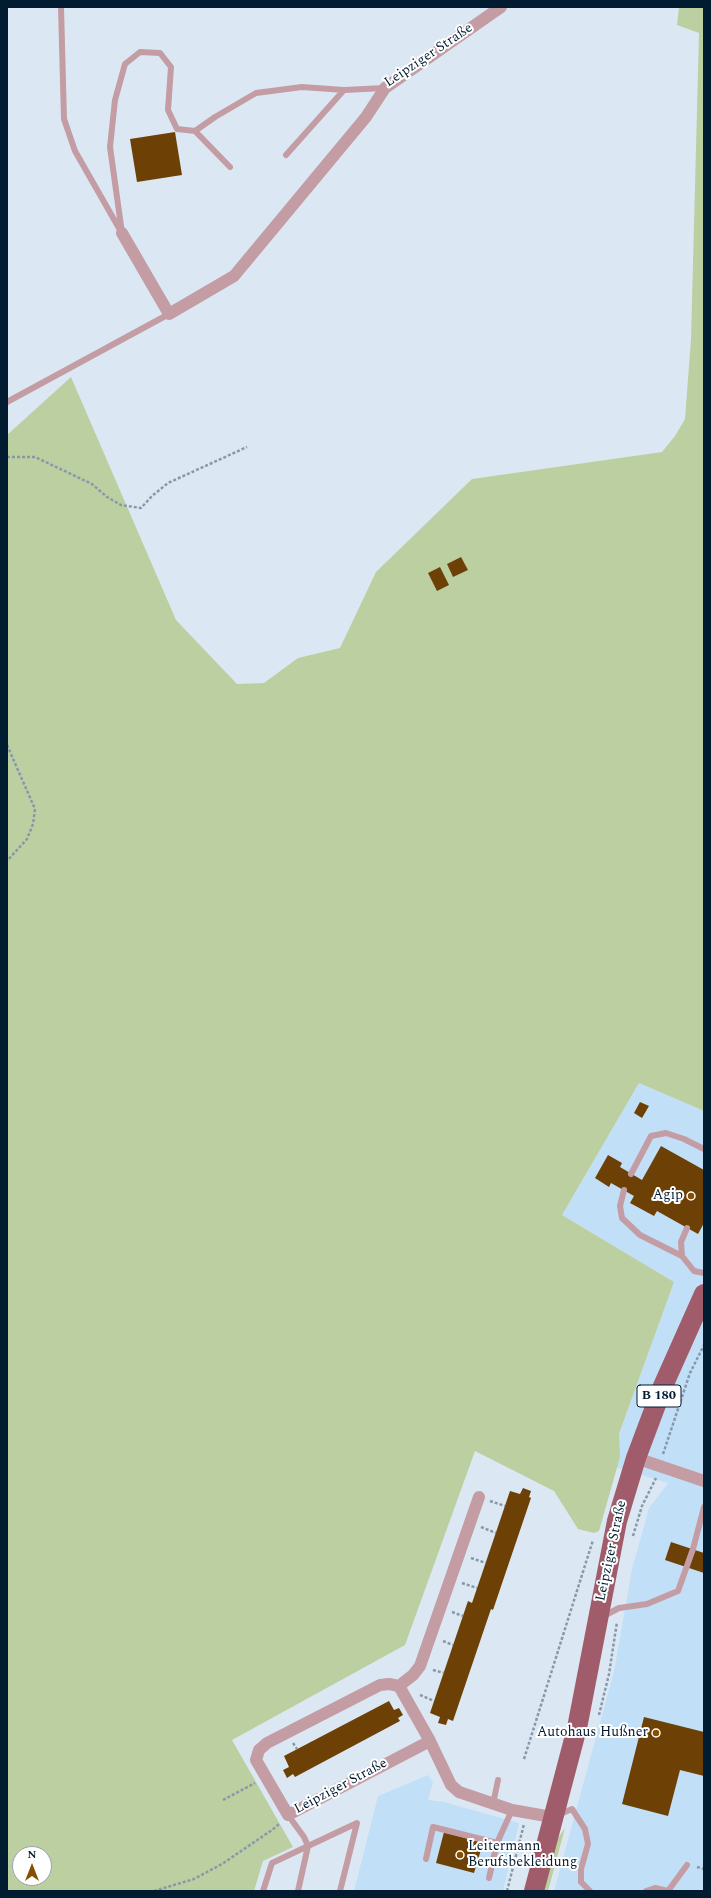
<!DOCTYPE html>
<meta charset="utf-8">
<style>
body{margin:0}
#map{position:relative;width:711px;height:1898px;overflow:hidden;background:#dbe8f4;font-family:Spectral,serif}
canvas{display:block}
.frame{position:absolute;inset:0;border:8px solid #011b31;pointer-events:none}
.north{position:absolute;left:12px;top:1846px;width:40px;height:40px;box-sizing:border-box;background:#fff;border:1px solid #99a4ad;border-radius:50%;rotate:0deg;font-size:11px;font-weight:700;line-height:16px;text-align:center;color:#011b31}
.north::after{content:'';display:block;margin:auto;width:14px;height:18px;background:#864f00;clip-path:polygon(50% 0,100% 100%,50% 72%,0 100%)}
</style>
<div id="map">
<canvas width="711" height="1898"></canvas>
<div class="frame"></div>
<div class="north">N</div>
</div>
<script>
const g = document.querySelector('canvas').getContext('2d');
g.lineJoin = 'round';
function fillPath(path, color) {
  g.fillStyle = color;
  g.fill(path, 'evenodd');
}
function toPath(rows) {
  const path = new Path2D();
  for (const r of rows) {
    path.moveTo(r[0], r[1]);
    for (let i = 2; i < r.length; i += 2) path.lineTo(r[i], r[i + 1]);
  }
  return path;
}
function stroke(path, color, width, dash) {
  g.strokeStyle = color;
  g.lineWidth = width;
  g.lineCap = dash ? 'butt' : 'round';
  g.setLineDash(dash || []);
  g.stroke(path);
}
function label(font, color, halo, rows, align = 'center') {
  g.font = font + ' Spectral,serif';
  g.lineWidth = 4;
  g.setLineDash([]);
  g.textBaseline = 'middle';
  g.strokeStyle = halo;
  g.fillStyle = color;
  for (const [text, x, y, turn = 0] of rows) {
    g.save();
    g.translate(x, y);
    g.rotate((+turn || 0) * Math.PI / 180);
    g.textAlign = isNaN(turn) ? turn : align;
    if (halo) g.strokeText(text, 0, 0);
    g.fillText(text, 0, 0);
    g.restore();
  }
}
const built = toPath([
 [639,1083,704,1111,704,1891,554,1891,614,1671,632,1569,649,1508,668,1483,608,1465,674,1282,562,1215],
 [428,1775,433,1782,428,1800,444,1802,519,1823,503,1891,354,1891,378,1796]
]);
const green = toPath([
 [679,7,704,7,704,1111,639,1083,562,1215,674,1282,619,1434,620,1457,599,1531,594,1533,578,1529,554,1491,475,1451,405,1645,232,1740,293,1847,263,1861,254,1891,7,1891,7,435,71,377,176,620,237,684,264,683,298,658,340,648,376,572,472,479,662,452,675,436,685,419,691,339,699,33,677,25],
 [20,1854,44,1854,44,1878,20,1878],
 [565,1828,548,1891,543,1891,554,1844]
]);
const building = toPath([
 [175,132,182,175,137,182,130,139],
 [461,557,468,570,453,577,447,564],
 [440,567,449,585,437,591,428,573],
 [640,1102,649,1106,642,1118,634,1113],
 [661,1146,704,1170,704,1223,698,1234,657,1211,654,1216,630,1203,634,1196,611,1183,609,1187,595,1178,608,1155,622,1163,620,1167,642,1180],
 [523,1488,531,1491,529,1497,531,1498,493,1610,491,1609,453,1721,448,1719,446,1725,438,1723,440,1717,430,1713,468,1601,472,1603,510,1491,520,1494],
 [671,1542,704,1553,704,1573,665,1560],
 [389,1701,394,1710,399,1708,403,1715,398,1718,400,1721,295,1777,293,1774,287,1778,283,1770,289,1767,284,1756],
 [644,1717,704,1732,704,1776,680,1770,668,1816,622,1804],
 [444,1832,483,1843,474,1873,436,1863]
]);
const path = toPath([
 [7,457,35,457,92,484,107,497,121,505,141,508,152,496,168,483,247,447],
 [7,745,35,809,33,824,27,839,7,861],
 [663,1454,690,1373,704,1345],
 [490,1501,505,1506],
 [481,1527,496,1533],
 [633,1536,642,1506,656,1478],
 [471,1558,486,1563],
 [462,1583,477,1588],
 [452,1612,463,1616],
 [443,1641,453,1645],
 [433,1670,444,1673],
 [420,1695,434,1701],
 [599,1715,609,1674,617,1622],
 [293,1743,297,1749],
 [524,1759,593,1540],
 [223,1800,255,1783],
 [697,1867,704,1869],
 [154,1891,194,1879,222,1864,272,1830,279,1824],
 [507,1891,524,1824]
]);
const service = toPath([
 [61,7,64,119,75,151,120,230],
 [195,131,230,167],
 [286,155,344,90,385,88],
 [122,233,110,147,115,100,125,64,140,52,160,53,171,67,168,110,177,129,195,131,215,117,256,93,302,87,344,90],
 [7,402,169,314],
 [631,1174,651,1136,666,1133,684,1139,704,1149],
 [624,1190,620,1206,622,1218,640,1235,682,1256],
 [687,1228,681,1242,682,1256,694,1271,704,1273],
 [602,1617,619,1608,647,1604,678,1591,693,1549,704,1507],
 [493,1804,498,1780],
 [288,1815,304,1837,308,1846,298,1891],
 [558,1815,572,1809,585,1829,588,1844,581,1869,581,1882,590,1891],
 [426,1859,433,1827,497,1843],
 [489,1878,497,1843,512,1810],
 [263,1891,272,1863,357,1823,340,1891],
 [646,1891,655,1888,668,1891],
 [668,1891,687,1865]
]);
const minor = toPath([
 [122,233,169,314,234,276,366,117,385,88,501,7],
 [636,1458,704,1481],
 [399,1686,413,1675,420,1666,479,1497],
 [430,1741,288,1815,256,1760,259,1750,267,1743,380,1685,389,1684,399,1686,430,1741,451,1785,459,1792,512,1810,552,1817]
]);
const primary = toPath([
 [534,1891,577,1728,617,1521,636,1458,663,1386,704,1294]
]);
const markers = [
 [691,1196,4,"#864f00"],
 [656,1733,4,"#864f00"],
 [460,1855,4,"#864f00"]
];
const shields = [
 [659,1396,44]
];
const shieldNames = [
 ["B 180",659,1396]
];
const streetNames = [
 ["Leipziger Straße",429,56,-34],
 ["Leipziger Straße",612,1551,-78],
 ["Leipziger Straße",341,1787,-28]
];
const poiNames = [
 ["Agip",683,1196],
 ["Autohaus Hußner",648,1733],
 ["Leitermann",468,1847,"left"],
 ["Berufsbekleidung",468,1863,"left"]
];
fillPath(built, '#c2dff8');
fillPath(green, '#bccfa1');
fillPath(building, '#6d4106');
stroke(path, '#8799a9', 2.5, [3, 2]);
stroke(service, '#c49ca3', 6);
stroke(minor, '#c49ca3', 12);
stroke(primary, '#a15c6c', 20);
for (const [x, y, r, color] of markers) {
  const dot = new Path2D();
  dot.arc(x, y, r, 0, 2 * Math.PI);
  g.fillStyle = color;
  g.fill(dot);
  stroke(dot, '#fff', 1.5);
}
for (const [x, y, w] of shields) {
  const box = new Path2D();
  box.roundRect(x - w / 2, y - 11, w, 22, 3);
  g.fillStyle = '#fff';
  g.fill(box);
  stroke(box, '#011b31', 1);
}
label('bold 13px', '#011b31', null, shieldNames);
label('14px', '#011b31', '#fff', streetNames);
label('14px', '#011b31', '#fff', poiNames, 'right');
</script>
